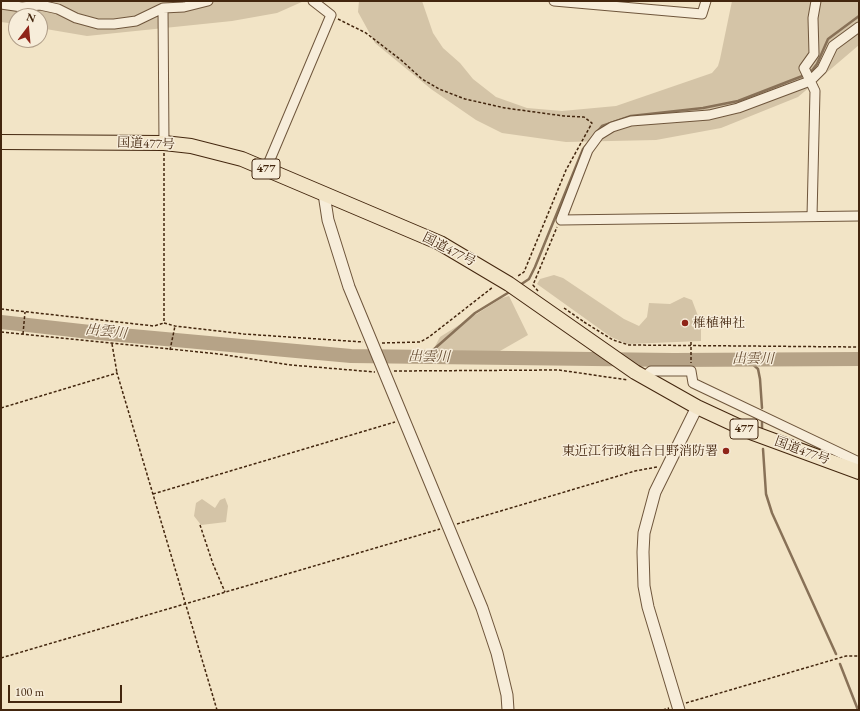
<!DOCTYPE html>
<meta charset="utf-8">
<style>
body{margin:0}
#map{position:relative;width:860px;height:711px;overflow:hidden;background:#f2e4c6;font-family:"EB Garamond",serif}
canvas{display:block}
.frame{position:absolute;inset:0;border:2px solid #43260e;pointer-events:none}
.north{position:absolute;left:8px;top:8px;width:40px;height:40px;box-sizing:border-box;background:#f7edda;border:1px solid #af9d88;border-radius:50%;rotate:16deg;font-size:11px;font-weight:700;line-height:16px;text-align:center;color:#43260e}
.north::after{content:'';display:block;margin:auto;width:14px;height:18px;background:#8f2418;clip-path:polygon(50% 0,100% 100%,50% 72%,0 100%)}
.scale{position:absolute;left:8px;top:685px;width:114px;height:18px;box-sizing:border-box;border:2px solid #43260e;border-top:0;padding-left:5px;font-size:12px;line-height:14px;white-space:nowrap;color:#43260e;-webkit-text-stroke:3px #f7edda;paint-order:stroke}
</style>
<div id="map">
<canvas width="860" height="711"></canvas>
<div class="frame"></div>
<div class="north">N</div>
<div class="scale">100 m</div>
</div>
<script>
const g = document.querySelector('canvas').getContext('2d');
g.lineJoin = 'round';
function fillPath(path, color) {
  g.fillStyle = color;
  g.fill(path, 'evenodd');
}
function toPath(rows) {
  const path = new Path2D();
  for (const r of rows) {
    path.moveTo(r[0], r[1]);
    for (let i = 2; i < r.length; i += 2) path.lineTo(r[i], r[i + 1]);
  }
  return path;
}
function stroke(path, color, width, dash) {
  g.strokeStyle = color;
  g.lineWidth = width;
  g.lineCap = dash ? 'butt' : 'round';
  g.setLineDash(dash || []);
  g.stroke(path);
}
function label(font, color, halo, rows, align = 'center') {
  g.font = font + ' "EB Garamond","Noto Serif JP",serif';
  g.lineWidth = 3;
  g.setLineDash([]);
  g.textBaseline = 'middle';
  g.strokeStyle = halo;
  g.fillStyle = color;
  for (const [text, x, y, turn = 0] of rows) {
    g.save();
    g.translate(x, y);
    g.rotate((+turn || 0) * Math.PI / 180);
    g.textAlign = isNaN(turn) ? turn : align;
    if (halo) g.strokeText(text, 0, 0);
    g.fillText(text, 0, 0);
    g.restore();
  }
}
const green = toPath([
 [1,1,304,1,277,13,232,21,87,36,40,28,40,16,16,16,16,24,1,22],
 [359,1,422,1,433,33,443,48,460,63,473,79,496,97,527,108,562,111,616,106,712,73,718,66,720,59,732,1,859,1,859,45,798,97,721,128,656,140,566,142,502,133,476,120,431,89,375,43,358,12],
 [554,275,563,278,624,319,639,326,647,317,649,303,670,304,684,297,692,300,701,324,701,341,628,344,611,337,537,284,540,279],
 [509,296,528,335,500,351,484,353,432,352,440,337,502,298],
 [225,498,228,506,226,522,201,525,194,516,196,503,202,499,215,508,220,500]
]);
const stream = toPath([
 [810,73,817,64,828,39,859,16],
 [520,285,529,279,535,267,583,149,602,126,631,116,703,108,738,101,805,75],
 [424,358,475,313,511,291],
 [747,359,758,369,760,379,762,408],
 [762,428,762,421],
 [763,449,766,494,772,513,836,654],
 [840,664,858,710]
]);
const river = toPath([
 [1,322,99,333,351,356,673,360,859,359]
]);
const path = toPath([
 [338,19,366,33,401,60,422,79,439,89,465,99,505,108,564,116,584,117,592,123,566,170,524,272,518,276],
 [164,153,164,323],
 [538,291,533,285,557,227],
 [564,308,584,322],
 [1,309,154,326,164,323],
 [584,322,613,340,629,345,859,347],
 [164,323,175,326,244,334,363,342],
 [1,332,219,354,291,365,375,372],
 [23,334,25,312],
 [691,342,691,363],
 [382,343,420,342,429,337,493,287],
 [112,344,117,373],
 [170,350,175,326],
 [394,371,559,370,628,380],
 [1,408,117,373,217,710],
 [153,494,395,422],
 [457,524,635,471,657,467],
 [200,525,213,564,225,592],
 [1,658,440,529],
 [686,703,846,656,859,656],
 [663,710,669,708]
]);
const minor = toPath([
 [554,1,702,14,706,1],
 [1,4,22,7,40,5,58,9,76,18,98,24,114,24,136,21,163,8,184,7,208,1],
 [163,8,164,143],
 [859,27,833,46,822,69,810,81,738,108,709,115,631,121,612,127,599,135,588,150,561,220,859,216],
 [266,169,331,15,313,1],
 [812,216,815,91,804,68,814,54,813,18,816,1],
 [644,377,651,371,691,371,693,383,859,462]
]);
const tertiary = toPath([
 [324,194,328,220,349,287,482,608,497,653,507,695,508,710],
 [679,710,648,607,644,586,643,552,644,533,655,492,697,407]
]);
const trunk = toPath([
 [1,142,164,143,191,146,242,159,440,243,509,284,635,372,697,407,753,433,859,472]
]);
const markers = [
 [685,323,4,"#8f2418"],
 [726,451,4,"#8f2418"]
];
const shields = [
 [266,169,28],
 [744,429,28]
];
const shieldNames = [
 ["477",266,169],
 ["477",744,429]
];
const streetNames = [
 ["国道477号",146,144,2],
 ["国道477号",449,250,27],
 ["国道477号",802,451,20]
];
const poiNames = [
 ["椎植神社",693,323],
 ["東近江行政組合日野消防署",718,451,"right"]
];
const waterNames = [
 ["出雲川",106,332,6],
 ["出雲川",429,357,1],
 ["出雲川",753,359]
];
fillPath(green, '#d4c4a7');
stroke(stream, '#887157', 2.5);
stroke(river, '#b6a387', 14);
stroke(minor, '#6f563c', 11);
stroke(tertiary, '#6f563c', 13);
stroke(trunk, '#43260e', 16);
stroke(path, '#43260e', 1.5, [3, 2]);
stroke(minor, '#f7edda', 9);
stroke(tertiary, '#f7edda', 11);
stroke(trunk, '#f2e4c6', 14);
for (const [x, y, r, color] of markers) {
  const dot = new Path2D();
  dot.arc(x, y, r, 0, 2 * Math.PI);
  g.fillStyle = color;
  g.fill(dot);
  stroke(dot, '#f7edda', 1.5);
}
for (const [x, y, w] of shields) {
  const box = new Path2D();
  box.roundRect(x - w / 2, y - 10, w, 20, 3);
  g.fillStyle = '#f7edda';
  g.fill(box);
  stroke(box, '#43260e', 1);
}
label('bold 12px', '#43260e', null, shieldNames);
label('13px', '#43260e', '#f7edda', streetNames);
label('13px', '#43260e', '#f7edda', poiNames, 'left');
label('italic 14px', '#664c32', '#f7edda', waterNames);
</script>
